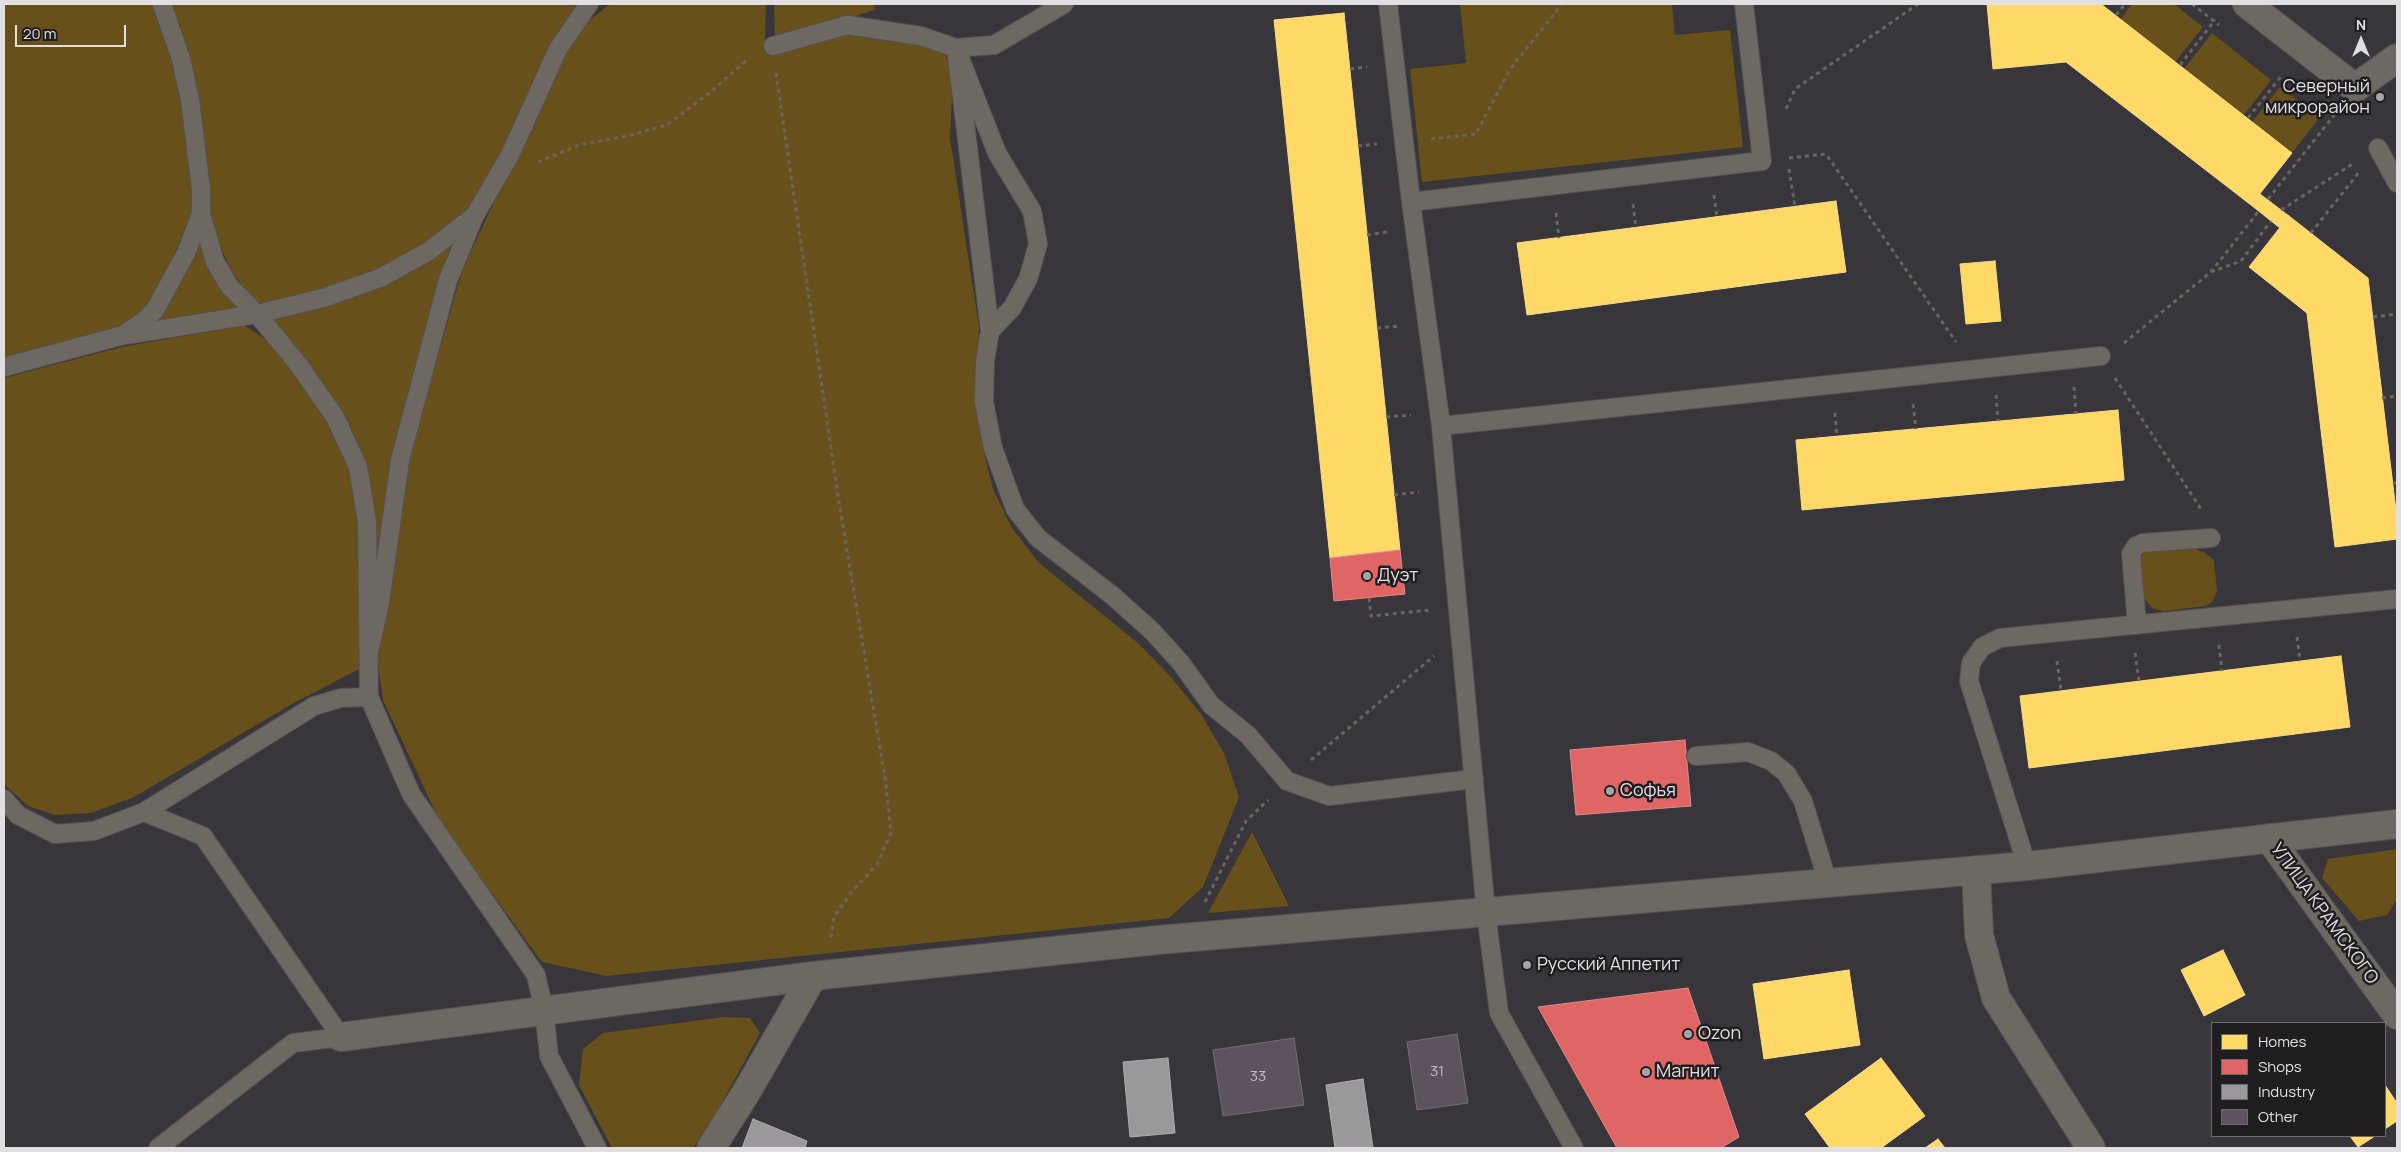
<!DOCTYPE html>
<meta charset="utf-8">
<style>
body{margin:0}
#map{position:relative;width:2401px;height:1152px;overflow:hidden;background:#38363a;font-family:Manrope,sans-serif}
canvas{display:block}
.frame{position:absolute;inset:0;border:5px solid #e1dfe2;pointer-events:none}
.legend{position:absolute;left:2211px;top:1022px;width:175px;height:115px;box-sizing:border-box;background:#1f1d20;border:1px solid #6d6b6e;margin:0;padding:6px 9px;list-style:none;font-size:15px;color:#e1dfe2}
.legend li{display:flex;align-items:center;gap:10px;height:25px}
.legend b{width:25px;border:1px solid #6d6b6e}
.north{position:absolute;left:2336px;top:15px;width:50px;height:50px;-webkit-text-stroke:4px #1f1d20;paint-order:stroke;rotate:0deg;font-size:14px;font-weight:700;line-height:20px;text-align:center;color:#e1dfe2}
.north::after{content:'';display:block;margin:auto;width:18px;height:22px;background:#e1dfe2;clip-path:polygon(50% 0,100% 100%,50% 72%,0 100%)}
.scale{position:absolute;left:15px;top:25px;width:111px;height:22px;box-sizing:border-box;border:2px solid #e1dfe2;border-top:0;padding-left:6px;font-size:15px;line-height:18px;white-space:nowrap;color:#e1dfe2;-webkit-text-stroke:4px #1f1d20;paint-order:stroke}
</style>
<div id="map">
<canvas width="2401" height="1152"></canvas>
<div class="frame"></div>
<ul class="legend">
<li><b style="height:14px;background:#ffd966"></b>Homes</li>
<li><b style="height:14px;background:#e06666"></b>Shops</li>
<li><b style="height:14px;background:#999"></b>Industry</li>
<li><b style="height:14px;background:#5c535f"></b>Other</li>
</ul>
<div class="north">N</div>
<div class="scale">20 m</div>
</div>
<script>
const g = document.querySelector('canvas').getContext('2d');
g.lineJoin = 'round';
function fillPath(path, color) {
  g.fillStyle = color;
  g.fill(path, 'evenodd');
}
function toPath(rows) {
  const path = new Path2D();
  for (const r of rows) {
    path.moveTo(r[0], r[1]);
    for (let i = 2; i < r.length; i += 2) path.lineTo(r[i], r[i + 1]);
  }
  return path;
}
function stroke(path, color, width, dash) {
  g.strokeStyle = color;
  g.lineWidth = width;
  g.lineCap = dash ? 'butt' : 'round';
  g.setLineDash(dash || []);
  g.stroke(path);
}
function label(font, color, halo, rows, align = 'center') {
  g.font = font + ' Manrope,sans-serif';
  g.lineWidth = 5;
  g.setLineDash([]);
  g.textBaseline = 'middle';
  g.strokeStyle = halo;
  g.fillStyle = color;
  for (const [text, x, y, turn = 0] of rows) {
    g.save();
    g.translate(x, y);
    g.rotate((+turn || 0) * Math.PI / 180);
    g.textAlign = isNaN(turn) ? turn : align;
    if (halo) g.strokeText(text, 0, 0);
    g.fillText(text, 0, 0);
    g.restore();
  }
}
const green = toPath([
 [4,4,578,4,555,37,492,171,468,211,407,255,363,277,268,305,254,301,229,267,212,225,201,214,186,225,171,263,147,308,121,328,4,359],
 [610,4,766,4,765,40,779,51,875,24,907,25,938,32,953,77,950,138,979,327,977,403,983,449,993,489,1012,528,1039,563,1138,643,1170,676,1201,714,1224,753,1239,797,1203,887,1169,918,607,976,542,962,441,824,383,700,377,657,400,490,462,270,561,60,586,23],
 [774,4,874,4,875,10,775,40],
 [1460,4,1672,4,1675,35,1730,30,1743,147,1422,182,1410,69,1466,63],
 [2132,4,2174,4,2203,27,2175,62,2121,19],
 [2212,33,2271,80,2244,115,2184,69],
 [2280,87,2320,117,2292,153,2252,122],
 [462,235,438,290,390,460,374,606,369,490,354,434,317,376,268,317,344,301,403,275],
 [199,239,214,279,241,310,153,321],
 [244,325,272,344,332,420,356,486,361,668,292,704,134,797,91,813,55,815,28,806,4,784,4,378,122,347],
 [2195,549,2205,553,2214,560,2217,591,2213,601,2206,606,2164,611,2153,609,2144,598,2139,564,2141,557,2145,552],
 [1252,832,1289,906,1208,913],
 [2397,849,2397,899,2387,915,2359,921,2322,878,2328,859],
 [724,1017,750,1018,760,1033,715,1115,693,1148,612,1148,579,1085,583,1049,603,1033]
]);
const homes = toPath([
 [1987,4,2101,4,2292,153,2251,205,2066,62,1993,69,1987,4],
 [1344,13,1400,550,1330,558,1274,20,1344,13],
 [2260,194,2289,216,2280,228,2251,205,2260,194],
 [1836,201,1846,272,1527,315,1517,243,1836,201],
 [2289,216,2368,278,2397,519,2397,539,2335,547,2307,313,2249,267,2289,216],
 [1995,261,2001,321,1966,324,1960,264,1995,261],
 [2118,410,2124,480,1802,510,1796,440,2118,410],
 [2341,656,2350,727,2029,768,2020,696,2341,656],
 [2223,950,2245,995,2204,1016,2181,970,2223,950],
 [1849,970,1860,1045,1764,1059,1753,984,1849,970],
 [1881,1058,1925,1116,1881,1148,1830,1148,1805,1114,1881,1058],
 [2385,1085,2397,1103,2397,1121,2385,1129,2385,1085],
 [2350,1136,2375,1136,2358,1147,2350,1136],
 [1938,1139,1945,1148,1925,1148,1938,1139]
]);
const shops = toPath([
 [1400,550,1405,594,1334,601,1330,558,1400,550],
 [1685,740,1691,806,1576,815,1570,750,1685,740],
 [1688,988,1739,1137,1721,1148,1617,1148,1538,1007,1688,988]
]);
const industry = toPath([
 [1168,1058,1175,1133,1130,1137,1123,1062,1168,1058],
 [1363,1079,1373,1148,1335,1148,1326,1085,1363,1079],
 [753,1119,807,1141,805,1148,742,1148,753,1119]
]);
const building = toPath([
 [1457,1034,1468,1103,1417,1110,1407,1042,1457,1034],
 [1294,1038,1304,1105,1223,1116,1213,1050,1294,1038]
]);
const path = toPath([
 [2192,4,2219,25],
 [2116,15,2125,4],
 [2180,65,2215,20],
 [1350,69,1367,67],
 [776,73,838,496,886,784,891,833,877,864,851,893,834,917,830,942],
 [1786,109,1795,89,1918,4],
 [2248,118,2283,74],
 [1431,139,1476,134,1510,69,1562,4],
 [1358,146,1377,144],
 [1789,158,1826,154,1956,342],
 [538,162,579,145,627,136,667,125,712,91,748,59],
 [1789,169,1795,207],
 [1714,195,1717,217],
 [2268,199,2335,114],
 [1633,204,1636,228],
 [2281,210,2354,163],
 [1556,213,1559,238],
 [2311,233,2359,172],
 [1367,235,1387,232],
 [2211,272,2241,261,2271,221],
 [2373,317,2397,314],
 [1377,328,1400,326],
 [2124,343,2211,272,2258,212],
 [2115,378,2201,509],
 [2074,387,2076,414],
 [1996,395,1998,421],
 [2382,398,2397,396],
 [1913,404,1916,429],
 [1835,413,1837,436],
 [1386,417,1411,415],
 [2393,483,2397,483],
 [1394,495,1419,492],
 [1369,598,1371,616,1430,610],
 [2297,637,2300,661],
 [2219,645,2222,671],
 [2135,653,2139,681],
 [2057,661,2061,691],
 [1311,760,1434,656],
 [1205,902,1246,821,1268,800]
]);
const service = toPath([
 [1064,4,994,45,956,48,990,331,985,361,984,402,993,448,1015,509,1038,538,1113,596,1153,632,1181,663,1211,705,1248,735,1287,781,1329,796,1474,779],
 [1388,4,1411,202,1762,161,1744,4],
 [773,46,847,25,921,36,956,48,997,153,1032,211,1038,244,1028,279,1012,308,990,331],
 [2378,148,2397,183],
 [1411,202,1441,426,1486,913,1499,1013,1574,1148],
 [201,214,215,262,230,287,257,314,298,364,335,417,358,467,367,521,369,697],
 [127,332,140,324,155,310,186,253,201,214,201,189,190,100,181,59,162,4],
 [4,367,120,336,257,314,323,298,380,278,429,251,475,215],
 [1441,426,2101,356],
 [2137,625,2131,554,2136,546,2143,543,2211,538],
 [369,652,380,603,400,460,448,280,475,215,510,155,558,49,589,4],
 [1696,756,1748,752,1771,761,1786,773,1803,801,1828,883],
 [4,799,18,815,55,834,94,831,144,812,314,706,341,698,369,697,411,794,536,975,544,1010,549,1056,597,1148],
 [144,812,203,836,341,1037,293,1043,158,1148],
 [2027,866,1969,681,1971,663,1982,647,2000,638,2397,599]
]);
const minor = toPath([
 [2247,4,2355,88,2397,58],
 [2269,838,2397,1015],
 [1976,870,1979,935,1996,998,2091,1148],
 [341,1037,813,976,1158,940,2027,866,2397,824],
 [711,1148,747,1091,813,976]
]);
const markers = [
 [2380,97,5,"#a6a4a7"],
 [1367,576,5,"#a6a4a7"],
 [1610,791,5,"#a6a4a7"],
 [1527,965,5,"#a6a4a7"],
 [1688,1034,5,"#a6a4a7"],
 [1646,1072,5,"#a6a4a7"]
];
const numberNames = [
 ["31",1437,1072],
 ["33",1258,1077]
];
const poiNames = [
 ["Северный",2370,87,"right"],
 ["микрорайон",2370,108,"right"],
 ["Дуэт",1377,576],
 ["Софья",1620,791],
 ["Русский Аппетит",1537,965],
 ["Ozon",1698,1034],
 ["Магнит",1656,1072]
];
const streetNames = [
 ["УЛИЦА КРАМСКОГО",2324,914,54]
];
fillPath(green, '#68501a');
fillPath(homes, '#ffd966');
stroke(homes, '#f6db8b', 1);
fillPath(shops, '#e06666');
stroke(shops, '#e08a8b', 1);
fillPath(industry, '#999');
stroke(industry, '#afaeaf', 1);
fillPath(building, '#5c535f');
stroke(building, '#716f73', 1);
stroke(service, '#535254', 20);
stroke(minor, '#535254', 30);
stroke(path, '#686561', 3, [4, 4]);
stroke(service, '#6d6862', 18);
stroke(minor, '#6d6862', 28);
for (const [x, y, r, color] of markers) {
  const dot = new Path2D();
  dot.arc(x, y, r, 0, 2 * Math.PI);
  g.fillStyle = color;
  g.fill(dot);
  stroke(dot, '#1f1d20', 2);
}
label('15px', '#c0bcc1', null, numberNames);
label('18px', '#e1dfe2', '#1f1d20', poiNames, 'left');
label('18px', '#e1dfe2', '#1f1d20', streetNames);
</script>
